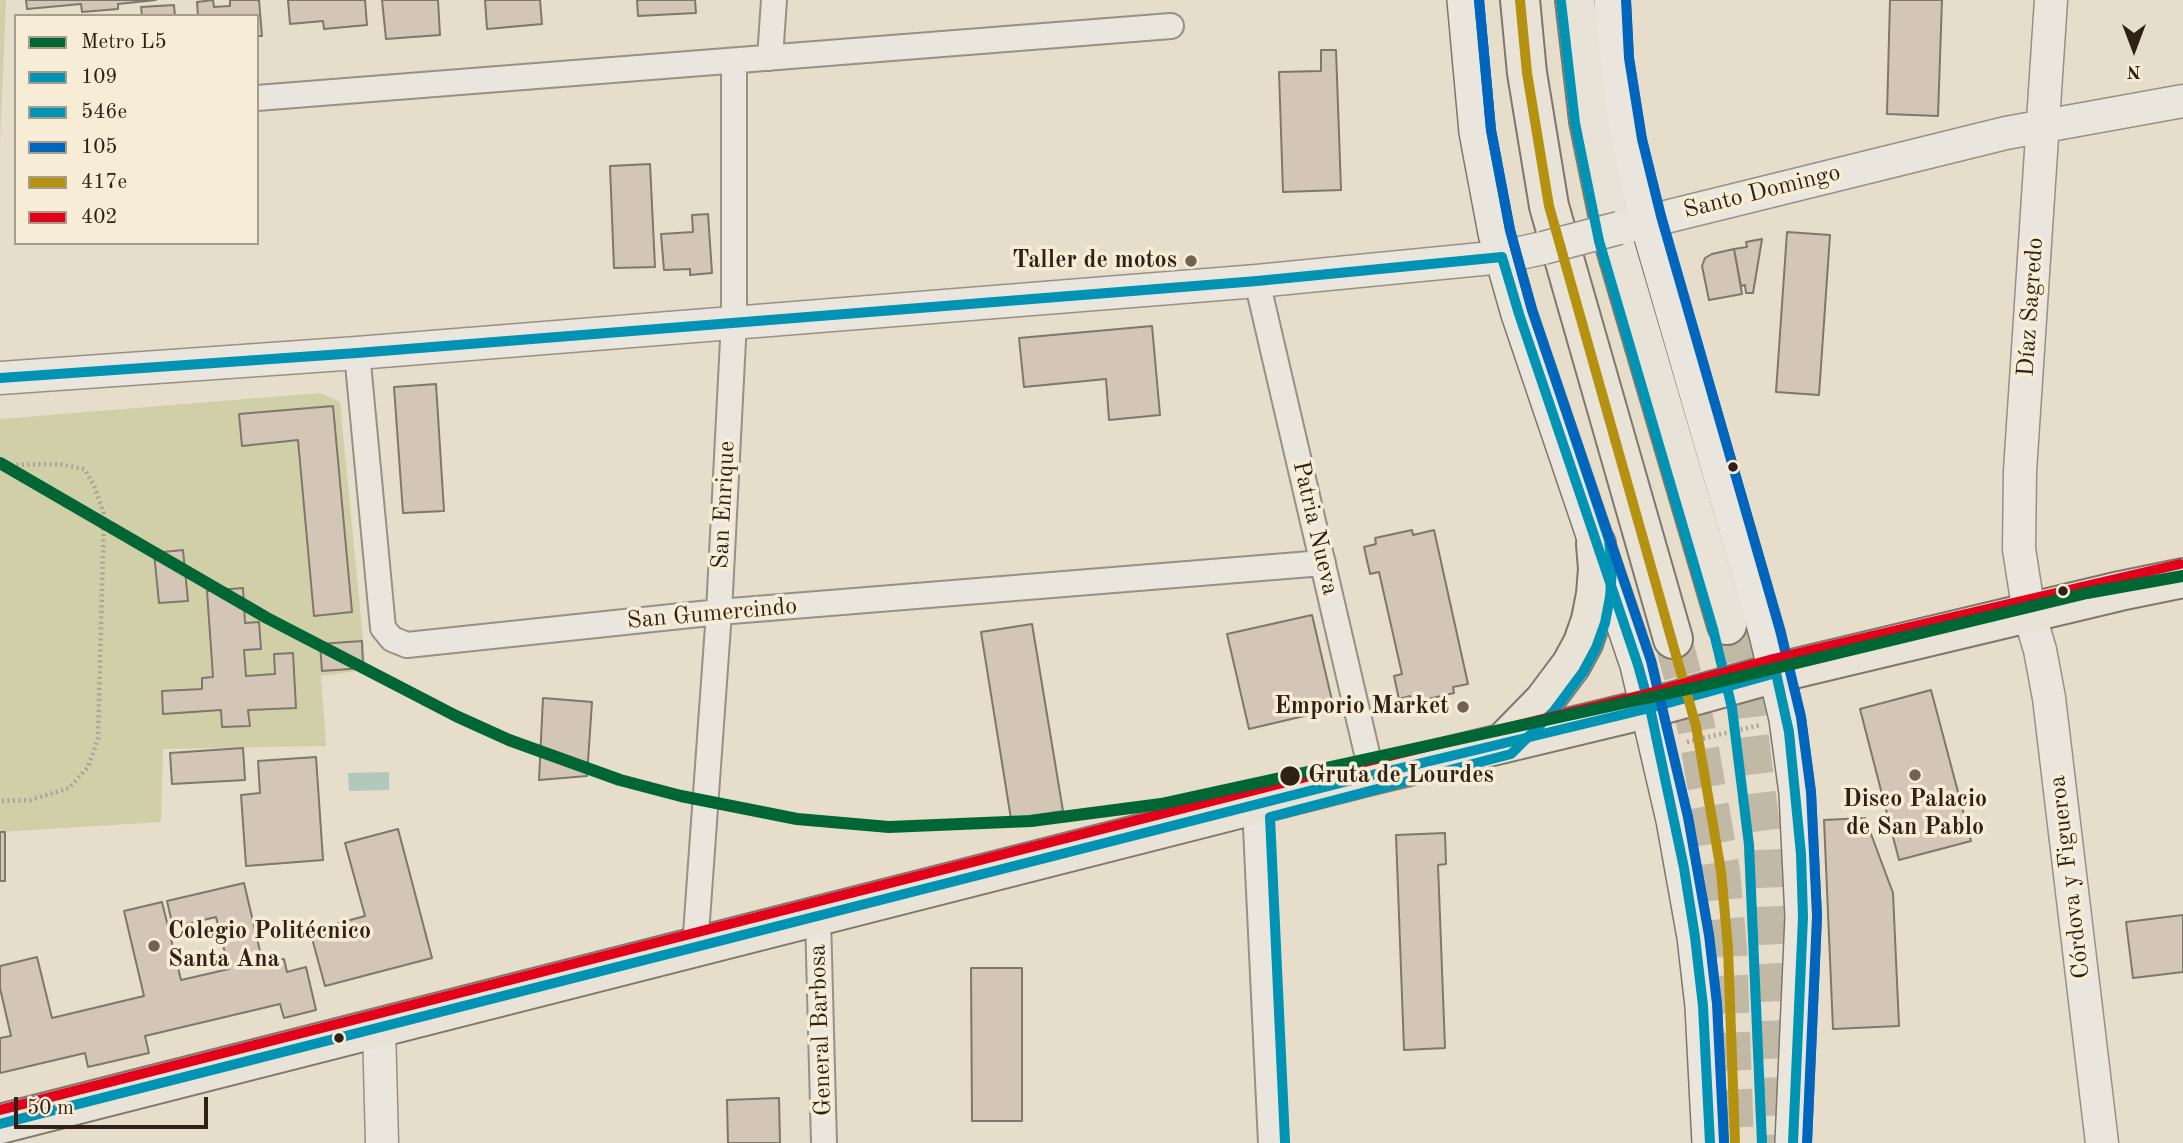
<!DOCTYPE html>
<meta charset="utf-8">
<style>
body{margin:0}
#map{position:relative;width:2183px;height:1143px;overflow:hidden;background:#e6deca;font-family:"Old Standard TT",serif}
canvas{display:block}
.legend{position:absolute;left:14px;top:14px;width:245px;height:231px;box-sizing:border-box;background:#f7ecd5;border:2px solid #a79b89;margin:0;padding:9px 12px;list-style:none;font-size:21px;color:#302116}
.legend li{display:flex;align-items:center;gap:14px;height:35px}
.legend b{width:35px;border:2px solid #a79b89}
.north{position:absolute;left:2099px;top:14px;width:70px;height:70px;-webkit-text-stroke:5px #f7ecd5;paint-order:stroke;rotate:180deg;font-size:19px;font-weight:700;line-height:28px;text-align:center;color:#302116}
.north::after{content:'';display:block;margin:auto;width:24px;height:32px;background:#302116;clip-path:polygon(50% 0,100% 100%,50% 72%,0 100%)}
.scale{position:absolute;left:14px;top:1097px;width:194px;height:32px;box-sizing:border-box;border:4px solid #302116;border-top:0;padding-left:9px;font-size:21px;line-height:24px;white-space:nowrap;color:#302116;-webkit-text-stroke:5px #f7ecd5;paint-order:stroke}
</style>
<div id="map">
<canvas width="2183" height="1143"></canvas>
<ul class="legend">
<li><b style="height:9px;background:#063"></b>Metro L5</li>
<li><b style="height:9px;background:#0093b3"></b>109</li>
<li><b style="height:9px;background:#0093b3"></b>546e</li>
<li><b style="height:9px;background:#0065bd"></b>105</li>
<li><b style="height:9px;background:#b59110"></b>417e</li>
<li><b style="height:9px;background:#e2001a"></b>402</li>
</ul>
<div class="north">N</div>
<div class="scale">50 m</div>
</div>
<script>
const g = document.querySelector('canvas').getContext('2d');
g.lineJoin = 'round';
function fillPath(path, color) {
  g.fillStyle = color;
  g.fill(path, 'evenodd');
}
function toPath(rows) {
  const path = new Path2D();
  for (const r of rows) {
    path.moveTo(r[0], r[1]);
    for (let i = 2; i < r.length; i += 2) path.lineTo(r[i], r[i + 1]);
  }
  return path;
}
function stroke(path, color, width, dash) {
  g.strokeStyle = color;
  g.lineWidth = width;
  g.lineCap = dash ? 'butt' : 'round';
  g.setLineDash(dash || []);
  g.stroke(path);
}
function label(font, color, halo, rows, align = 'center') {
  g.font = font + ' "Old Standard TT",serif';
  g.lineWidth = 7;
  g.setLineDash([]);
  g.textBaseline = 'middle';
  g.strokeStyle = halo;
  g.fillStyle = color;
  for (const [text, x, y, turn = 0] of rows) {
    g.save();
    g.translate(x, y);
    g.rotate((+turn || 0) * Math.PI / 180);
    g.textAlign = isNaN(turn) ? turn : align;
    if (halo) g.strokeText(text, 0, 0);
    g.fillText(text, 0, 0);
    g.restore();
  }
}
const green = toPath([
 [0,0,6,0,0,144],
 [320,393,340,402,366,670,321,676,326,746,163,749,161,822,0,832,0,419]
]);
const water = toPath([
 [389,772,389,790,349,791,348,773]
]);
const building = toPath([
 [26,0,156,0,118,4,118,9,82,12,81,4,27,9,26,0],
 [213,0,214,7,230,6,230,0,259,0,262,36,257,36,257,16,198,16,197,2,213,0],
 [288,0,365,0,367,25,324,29,323,21,290,24,288,0],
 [382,0,438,0,440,35,386,39,382,0],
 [485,0,540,0,542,24,487,29,485,0],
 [637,0,695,0,696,13,638,16,637,0],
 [1890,0,1942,0,1938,116,1887,114,1890,0],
 [174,5,175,16,142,16,141,7,174,5],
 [1321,50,1336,50,1341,190,1283,192,1279,72,1321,71,1321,50],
 [650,164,655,267,614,268,610,166,650,164],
 [708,214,712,273,690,275,690,269,664,270,661,234,693,232,692,215,708,214],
 [1787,232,1830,235,1819,395,1776,392,1787,232],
 [1762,239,1753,293,1746,293,1745,285,1741,286,1734,249,1747,247,1746,242,1762,239],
 [1734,249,1742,294,1709,300,1702,266,1705,258,1712,254,1734,249],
 [1152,326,1160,415,1109,420,1106,379,1024,387,1019,338,1152,326],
 [436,384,444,511,403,513,394,387,436,384],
 [333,406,352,612,314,616,298,440,242,446,239,414,333,406],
 [1412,530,1413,535,1434,530,1468,684,1453,687,1454,693,1411,703,1410,696,1399,699,1394,676,1402,674,1379,572,1370,574,1364,547,1376,544,1375,538,1412,530],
 [183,550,188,601,159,603,154,553,183,550],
 [243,588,245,623,259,622,261,649,244,650,246,676,275,674,274,654,293,653,296,708,248,710,250,726,222,727,221,710,163,714,162,691,202,689,202,678,213,677,207,591,243,588],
 [1312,615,1334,709,1249,729,1227,634,1312,615],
 [1032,624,1063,811,1011,819,981,632,1032,624],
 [362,641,363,668,322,671,320,644,362,641],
 [1931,690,1971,841,1899,860,1860,709,1931,690],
 [543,698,592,702,587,776,539,780,543,698],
 [243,748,245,780,172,784,170,753,243,748],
 [316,757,323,860,246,866,241,795,260,793,258,761,316,757],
 [1865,818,1893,893,1899,1026,1833,1029,1824,820,1865,818],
 [398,829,432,958,325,986,310,931,365,916,345,843,398,829],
 [0,832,5,832,5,881,0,881,0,832],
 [1445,833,1446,864,1438,865,1445,1048,1404,1050,1396,835,1445,833],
 [244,883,263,964,284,959,287,972,306,967,316,1010,284,1018,280,1004,145,1036,149,1053,88,1067,85,1053,0,1073,0,1038,11,1036,0,988,0,966,37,957,52,1018,144,996,124,911,162,902,181,980,229,969,216,917,173,927,167,901,244,883],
 [2183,915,2183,972,2133,978,2126,922,2183,915],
 [971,968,1022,968,1022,1121,972,1121,971,968],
 [779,1098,780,1143,728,1143,727,1100,779,1098]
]);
const motorwayTunnel = toPath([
 [1727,625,1746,706,1763,844,1776,1143],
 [1673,639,1696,726,1721,871,1728,948,1735,1143]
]);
const path = toPath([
 [0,465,59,464,84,469,94,485,104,514,98,739,88,767,69,788,30,800,0,801],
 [1687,742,1760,725]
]);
const minor = toPath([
 [770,58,774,0],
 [257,98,1171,26],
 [1257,281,1372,775],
 [357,353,383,628,392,639,407,645,719,612,1323,563],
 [1255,806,1271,1143],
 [818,918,824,1143],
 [695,948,719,612,734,321,734,61]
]);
const tertiary = toPath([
 [2051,0,2020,471,2019,549,2029,613,2040,650,2049,698,2102,1143],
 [1625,227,2006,133,2183,101],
 [0,378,357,353,1257,281,1502,257,1543,248],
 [379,1027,382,1143]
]);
const secondary = toPath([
 [1465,0,1477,132,1496,233,1519,314,1638,665,1674,820,1695,937,1703,1006,1710,1143],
 [1612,0,1615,59,1628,142,1647,220,1767,634,1787,719,1797,793,1803,917,1793,1143]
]);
const primary = toPath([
 [1503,743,1544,701,1571,665,1583,643,1591,620,1596,594,1598,569,1596,544],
 [0,1124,1372,775,1650,708,1776,673,2120,591,2183,578]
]);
const motorway = toPath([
 [1520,0,1527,73,1549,206,1673,639],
 [1575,0,1589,121,1613,238,1727,625]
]);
const tertiaryBridge = toPath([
 [1543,248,1619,228]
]);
const bus1 = toPath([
 [0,378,357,353,1257,281,1502,257,1519,314,1638,665,1650,708,1684,868,1695,937,1703,1006,1710,1143],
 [0,1124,1372,775,1650,708,1776,673,1789,732,1801,854,1803,917,1793,1143]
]);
const bus2 = toPath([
 [1561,2,1575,123,1599,241,1713,629,1732,708,1749,845,1762,1143],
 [1285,1142,1270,817,1511,754,1554,711,1583,672,1596,648,1605,623,1610,597,1612,569,1609,540,1532,310,1510,230,1491,130,1479,0]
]);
const bus3 = toPath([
 [1479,0,1491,130,1510,230,1532,310,1651,661,1688,817,1709,935,1717,1004,1724,1142],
 [1626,0,1629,58,1642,139,1661,216,1780,630,1801,717,1811,792,1817,916,1807,1143]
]);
const bus4 = toPath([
 [1520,0,1527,73,1549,206,1696,726,1721,871,1728,948,1735,1143]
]);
const bus5 = toPath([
 [0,1110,1369,761,1646,694,1773,659,2180,564]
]);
const metro1 = toPath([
 [0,463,267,618,456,716,509,740,620,780,681,796,797,819,889,827,1031,821,1161,804,1697,687,2087,593,2183,576]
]);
const markers = [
 [1191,261,7,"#706355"],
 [1733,467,6,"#302116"],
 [2063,591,6,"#302116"],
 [1463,707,7,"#706355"],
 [1915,775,7,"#706355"],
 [1290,776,11,"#302116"],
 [154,946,7,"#706355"],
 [339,1038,6,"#302116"]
];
const streetNames = [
 ["Santo Domingo",1762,192,-14],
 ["Díaz Sagredo",2031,307,-86],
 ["San Enrique",724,505,-87],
 ["Patria Nueva",1315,528,77],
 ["San Gumercindo",712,614,-5],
 ["Córdova y Figueroa",2070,877,-97],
 ["General Barbosa",821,1030,-92]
];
const poiNames = [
 ["Taller de motos",1177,261],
 ["Emporio Market",1449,707],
 ["Disco Palacio",1915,800,"center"],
 ["de San Pablo",1915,828,"center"],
 ["Colegio Politécnico",168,932,"left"],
 ["Santa Ana",168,960,"left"]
];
const stopNames = [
 ["Gruta de Lourdes",1308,776]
];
fillPath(green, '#d1cfa8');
fillPath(water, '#b2c8b9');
fillPath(building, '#d3c6b7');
stroke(building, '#7e776b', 2);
stroke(motorwayTunnel, '#c2b8a6', 38, [38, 19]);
stroke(minor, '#979084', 28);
stroke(tertiary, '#979084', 35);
stroke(secondary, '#7e776b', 38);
stroke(primary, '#7e776b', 42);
stroke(motorway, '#7e776b', 42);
stroke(path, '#a8a39b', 4.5, [2, 3.5]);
stroke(minor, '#ebe6dd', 24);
stroke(tertiary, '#ebe6dd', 32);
stroke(secondary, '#ebe6dd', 35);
stroke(primary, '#e8e2d7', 38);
stroke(motorway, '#e8e2d7', 38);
stroke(tertiaryBridge, '#979084', 35, []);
stroke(tertiaryBridge, '#ebe6dd', 32);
stroke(bus1, '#0093b3', 10);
stroke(bus2, '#0093b3', 10);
stroke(bus3, '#0065bd', 10);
stroke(bus4, '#b59110', 10);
stroke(bus5, '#e2001a', 10);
stroke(metro1, '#063', 12);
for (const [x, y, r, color] of markers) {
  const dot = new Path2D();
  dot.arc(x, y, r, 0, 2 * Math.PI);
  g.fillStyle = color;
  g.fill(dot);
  stroke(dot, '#f7ecd5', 2.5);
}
label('24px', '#302116', '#f7ecd5', streetNames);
label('bold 24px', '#302116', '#f7ecd5', poiNames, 'right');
label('bold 24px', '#302116', '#f7ecd5', stopNames, 'left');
</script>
